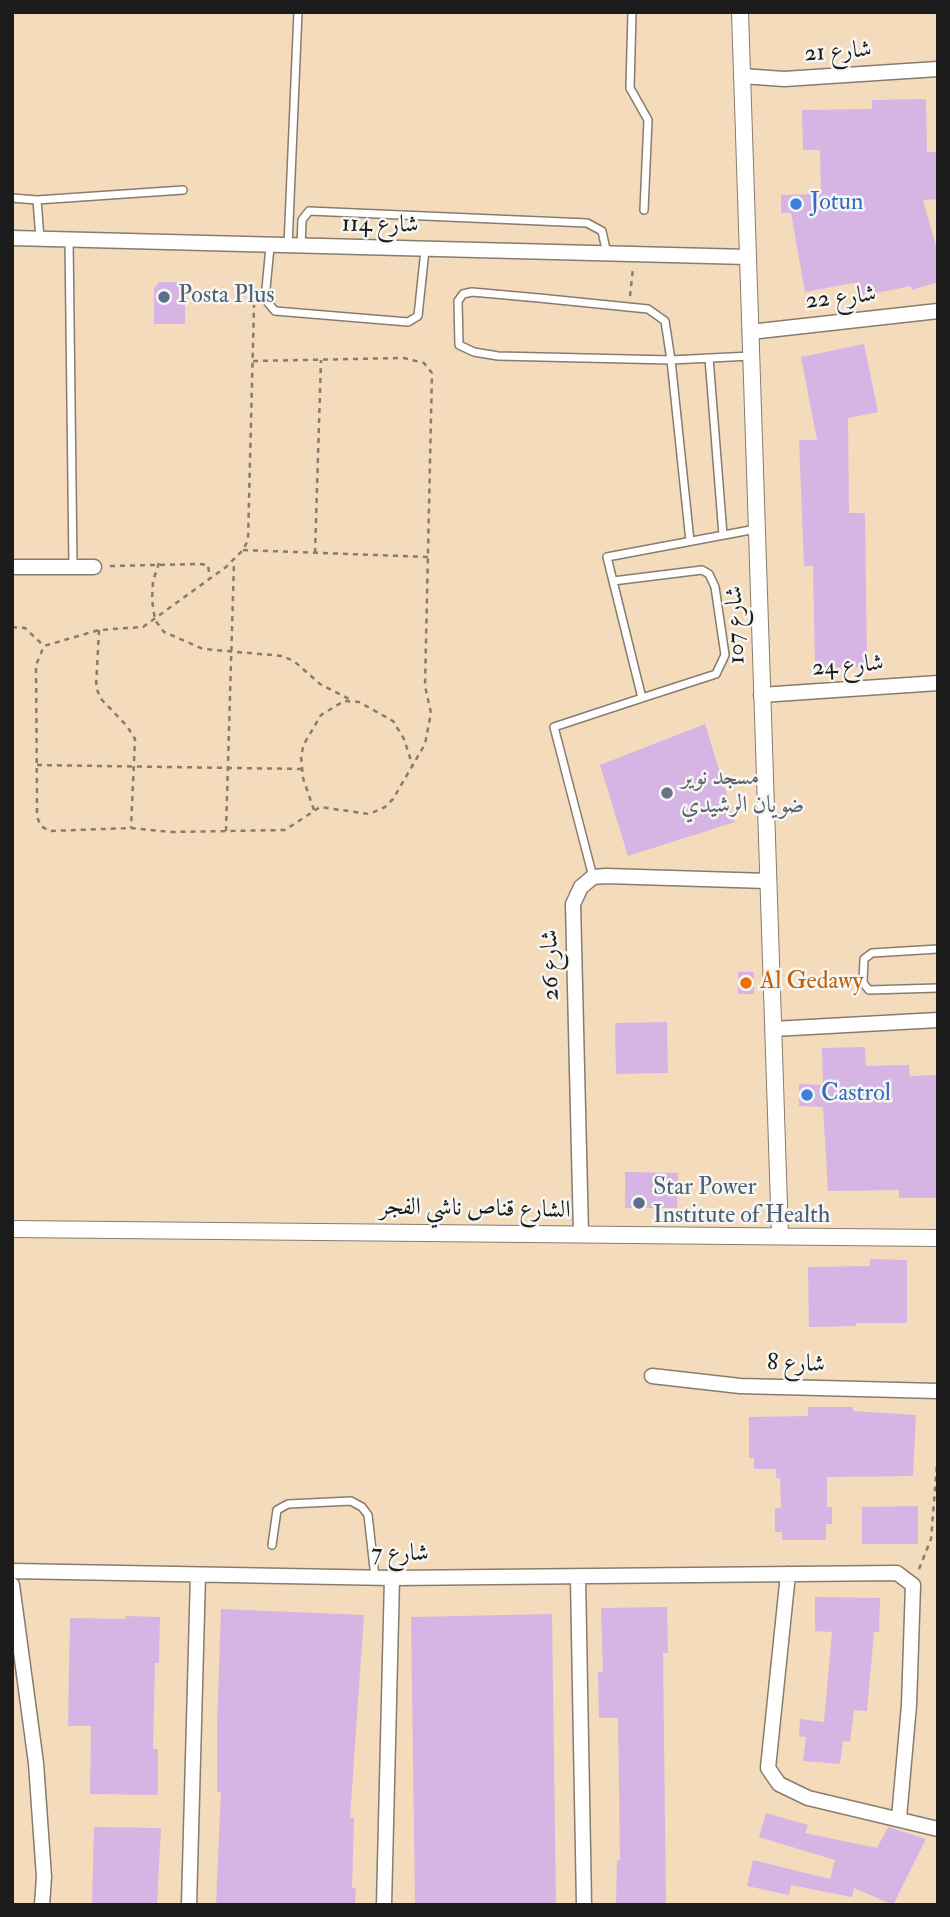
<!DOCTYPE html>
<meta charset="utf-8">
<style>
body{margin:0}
#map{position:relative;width:950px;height:1917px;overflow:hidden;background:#f3dbbc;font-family:"IM FELL Double Pica",serif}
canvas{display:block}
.frame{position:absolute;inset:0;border:14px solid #1c1c1c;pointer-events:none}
</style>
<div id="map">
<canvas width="950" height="1917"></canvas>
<div class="frame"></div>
</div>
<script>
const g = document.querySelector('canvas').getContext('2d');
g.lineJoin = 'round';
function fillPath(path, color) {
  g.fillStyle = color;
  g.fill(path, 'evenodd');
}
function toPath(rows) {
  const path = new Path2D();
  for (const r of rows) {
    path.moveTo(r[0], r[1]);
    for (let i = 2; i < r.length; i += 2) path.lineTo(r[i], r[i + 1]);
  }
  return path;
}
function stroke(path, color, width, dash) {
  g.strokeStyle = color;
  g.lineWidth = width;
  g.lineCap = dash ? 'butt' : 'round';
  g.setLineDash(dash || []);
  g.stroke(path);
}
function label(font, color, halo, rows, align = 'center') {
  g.font = font + ' "IM FELL Double Pica",Amiri,serif';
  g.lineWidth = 5;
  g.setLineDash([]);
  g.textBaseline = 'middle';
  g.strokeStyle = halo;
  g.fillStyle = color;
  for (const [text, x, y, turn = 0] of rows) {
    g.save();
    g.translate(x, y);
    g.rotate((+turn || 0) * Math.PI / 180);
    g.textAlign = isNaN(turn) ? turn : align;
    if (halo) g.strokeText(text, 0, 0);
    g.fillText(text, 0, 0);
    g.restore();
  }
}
const building = toPath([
 [926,99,927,152,938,152,938,199,923,200,938,253,938,282,912,290,911,286,862,296,859,282,805,292,791,213,781,213,781,195,821,194,820,150,803,150,802,110,872,109,872,100],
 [160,282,185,282,185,324,154,324,154,288],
 [864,344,878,412,848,418,849,513,865,513,867,667,815,668,813,566,804,566,799,440,817,440,801,357],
 [705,724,735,822,628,856,600,765],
 [738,972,754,972,754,994,738,994],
 [667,1022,668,1073,616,1074,615,1023],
 [865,1047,866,1066,909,1065,910,1076,938,1075,938,1198,899,1198,899,1190,828,1191,823,1107,799,1106,799,1084,823,1085,822,1048],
 [625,1172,678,1173,677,1208,625,1208],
 [870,1259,907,1260,907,1323,856,1323,856,1326,809,1327,808,1267,870,1266],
 [808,1407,853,1407,853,1411,916,1415,913,1476,827,1477,827,1507,832,1507,832,1524,826,1524,826,1540,782,1540,782,1532,775,1532,775,1508,781,1508,780,1478,776,1478,776,1469,754,1469,754,1458,749,1458,749,1417,808,1416],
 [918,1506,918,1544,862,1544,862,1507],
 [815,1597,880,1598,879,1632,874,1632,867,1711,854,1710,850,1742,843,1741,840,1764,803,1761,806,1737,799,1736,800,1719,824,1722,832,1632,815,1631],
 [667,1607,668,1653,663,1653,666,1904,616,1903,617,1860,620,1860,618,1718,599,1718,598,1672,603,1672,601,1608],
 [221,1609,364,1615,350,1818,354,1818,352,1888,356,1888,355,1905,216,1905,221,1792,217,1792,217,1726],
 [552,1614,556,1905,415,1905,411,1617],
 [125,1616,160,1617,159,1663,155,1663,153,1749,158,1749,158,1795,90,1794,91,1726,68,1726,70,1618,125,1619],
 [766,1813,808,1825,805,1833,877,1848,888,1827,926,1839,893,1905,854,1888,852,1897,791,1885,789,1895,747,1886,753,1860,830,1879,835,1860,759,1837],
 [94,1827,161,1828,157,1905,92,1905]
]);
const path = toPath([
 [630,296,633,268],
 [253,361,404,358,424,363,432,373,425,686,431,713,425,744,393,799,385,807,369,814,320,807,285,830,172,832,131,828,49,831,41,826,37,817,37,801,36,665,44,646,99,630,143,627,226,567,243,550,248,540,254,305],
 [243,550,428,557],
 [315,553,321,360],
 [159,563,153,581,152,600,155,620,164,632,203,649,283,656,295,662,320,684,351,700],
 [110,566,199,564,208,565,210,579],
 [12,627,25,628,44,646],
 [99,630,96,688,102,700,127,726,135,739,131,828],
 [37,765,302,769],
 [314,810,303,778,301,756,304,744,321,715,344,701,359,702,393,721,404,739,413,767],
 [226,831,234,562],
 [919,1569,931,1539,938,1452]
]);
const service = toPath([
 [632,12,630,88,648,120,644,210],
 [12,198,37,200,183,190],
 [37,200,40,239],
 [69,239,73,566],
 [288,246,298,12],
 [270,247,265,299,275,311,408,322,418,316,425,250],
 [301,247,302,220,309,211,587,223,602,231,607,254],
 [709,358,723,535],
 [690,541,671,360,665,321,648,309,539,298,472,292,463,294,458,301,459,345,474,352,498,356,671,360,751,356],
 [613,581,702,570,709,574,715,587,725,655,716,674,642,698],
 [593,877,554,727,642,698,607,557,756,529],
 [938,949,872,953,864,959,863,983,869,990,938,988],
 [272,1545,277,1510,288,1504,351,1501,362,1507,368,1515,375,1577]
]);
const minor = toPath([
 [742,76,784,79,938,69],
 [12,238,748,257],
 [750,332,938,311],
 [12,567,94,567],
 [761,695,938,683],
 [773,1029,938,1020],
 [581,1234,573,904,581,887,593,877,606,876,768,881],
 [652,1376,740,1386,938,1391],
 [12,1571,392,1578,897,1573,913,1585,909,1705,899,1818],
 [788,1574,768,1768,779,1784,808,1798,938,1829],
 [578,1578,584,1905],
 [12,1585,36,1763,44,1877,42,1905],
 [189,1905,198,1575],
 [384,1905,392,1578]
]);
const tertiary = toPath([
 [740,12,780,1236],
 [12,1229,938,1238]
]);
const markers = [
 [796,204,7,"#3f7fe0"],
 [164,297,7,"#5c6f8a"],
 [667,793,7,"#6b7280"],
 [746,983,7,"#e8710a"],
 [807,1095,7,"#3f7fe0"],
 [639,1203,7,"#5c6f8a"]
];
const streetNames = [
 ["شارع 21",838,53,-4],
 ["شارع 114",380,226,1],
 ["شارع 22",841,299,-6],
 ["شارع 107",737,625,-92],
 ["شارع 24",848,667,-4],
 ["شارع 26",552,965,-91],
 ["الشارع قناص ناشي الفجر",475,1210,1],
 ["شارع 8",796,1365,2],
 ["شارع 7",400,1555]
];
const shopNames = [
 ["Jotun",810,204],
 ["Castrol",821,1095]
];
const serviceNames = [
 ["Posta Plus",178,297],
 ["Star Power",653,1189],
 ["Institute of Health",653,1217]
];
const worshipNames = [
 ["مسجد نوير",681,779],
 ["ضويان الرشيدي",681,807]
];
const foodNames = [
 ["Al Gedawy",760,983]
];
fillPath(building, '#d6b5e4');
stroke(service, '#887c6c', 10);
stroke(minor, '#887c6c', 17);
stroke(tertiary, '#887c6c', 18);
stroke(path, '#887c6c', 2.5, [5, 5]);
stroke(service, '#fff', 7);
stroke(minor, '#fff', 14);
stroke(tertiary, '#fff', 16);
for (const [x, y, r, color] of markers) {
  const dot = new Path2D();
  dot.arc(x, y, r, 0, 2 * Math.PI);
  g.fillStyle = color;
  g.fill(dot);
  stroke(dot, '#f6f6f2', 2.5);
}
label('24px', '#1c1c1c', '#f6f6f2', streetNames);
label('24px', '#366cbe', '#f6f6f2', shopNames, 'left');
label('24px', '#4e5e75', '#f6f6f2', serviceNames, 'left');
label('24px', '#5b616d', '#f6f6f2', worshipNames, 'left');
label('24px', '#c56008', '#f6f6f2', foodNames, 'left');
</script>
